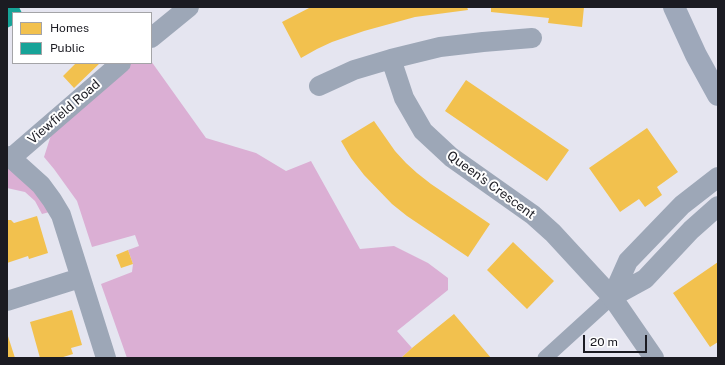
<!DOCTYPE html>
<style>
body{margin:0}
#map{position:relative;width:725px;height:365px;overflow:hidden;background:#e5e5f0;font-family:"Public Sans",sans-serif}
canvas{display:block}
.frame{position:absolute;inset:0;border:8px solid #1b1b22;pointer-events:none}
.legend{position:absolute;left:12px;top:12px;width:140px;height:52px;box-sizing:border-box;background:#fff;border:1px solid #a4a4a7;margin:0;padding:5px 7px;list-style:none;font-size:12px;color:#1b1b22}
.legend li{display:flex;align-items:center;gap:8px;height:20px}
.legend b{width:20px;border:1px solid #a4a4a7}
.scale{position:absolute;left:583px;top:335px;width:64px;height:18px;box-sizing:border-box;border:2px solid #1b1b22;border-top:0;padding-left:5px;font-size:12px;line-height:14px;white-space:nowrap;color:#1b1b22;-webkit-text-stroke:3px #fff;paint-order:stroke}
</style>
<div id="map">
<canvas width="725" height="365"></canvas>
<div class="frame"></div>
<ul class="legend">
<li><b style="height:11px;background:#f2c14e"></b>Homes</li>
<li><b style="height:11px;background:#17a398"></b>Public</li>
</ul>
<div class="scale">20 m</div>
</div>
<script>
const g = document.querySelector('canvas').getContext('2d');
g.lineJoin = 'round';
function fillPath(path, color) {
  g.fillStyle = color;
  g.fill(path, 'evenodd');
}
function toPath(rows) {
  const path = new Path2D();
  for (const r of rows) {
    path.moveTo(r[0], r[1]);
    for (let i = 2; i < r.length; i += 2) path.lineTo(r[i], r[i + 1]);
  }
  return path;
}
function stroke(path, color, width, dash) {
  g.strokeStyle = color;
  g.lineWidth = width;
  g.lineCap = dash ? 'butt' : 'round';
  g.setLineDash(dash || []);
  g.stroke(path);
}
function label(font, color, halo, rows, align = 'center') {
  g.font = font + ' "Public Sans",sans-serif';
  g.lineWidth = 4;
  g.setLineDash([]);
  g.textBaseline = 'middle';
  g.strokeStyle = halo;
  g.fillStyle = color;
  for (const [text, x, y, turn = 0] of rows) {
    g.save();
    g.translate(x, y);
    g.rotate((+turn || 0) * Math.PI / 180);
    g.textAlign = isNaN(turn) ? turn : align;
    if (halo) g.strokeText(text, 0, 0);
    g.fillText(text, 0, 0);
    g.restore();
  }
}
const forest = toPath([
 [151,61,206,138,256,153,286,171,311,161,360,249,394,246,428,263,448,278,448,290,397,331,412,348,401,358,127,358,101,284,132,272,133,264,128,250,139,246,135,235,92,247,77,201,54,169,44,157,52,132,130,63,151,63],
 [7,162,57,210,42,214,35,201,25,192,7,188]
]);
const homes = toPath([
 [311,7,467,7,468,10,415,17,364,31,332,42,317,49,301,58,282,22],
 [491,7,584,7,582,27,548,23,549,18,491,12],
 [76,63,100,63,74,88,63,76],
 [466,80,569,150,547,181,445,111],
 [374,121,395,151,406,163,417,173,431,184,490,224,468,257,407,216,392,204,364,175,351,158,341,141],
 [647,128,678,172,657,187,662,195,645,207,639,199,620,212,589,168],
 [37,216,48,253,29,259,28,256,7,263,7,220,11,220,14,223],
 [513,242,554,281,527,309,487,270],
 [128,250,133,264,121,268,116,255],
 [718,262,718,342,710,347,673,293],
 [72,310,82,345,71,348,73,354,60,358,40,358,30,322],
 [454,314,491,358,401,358,412,348],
 [7,333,15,358,7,358]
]);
const public = toPath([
 [7,7,19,7,22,13,13,13,13,25,7,28]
]);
const pedestrian = toPath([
 [545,358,612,297]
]);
const minor = toPath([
 [151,38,189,7],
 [391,59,404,98,423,131,451,157,533,215,553,233,612,297,654,358],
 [319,86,354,70,391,59,440,47,483,42,532,38],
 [7,156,11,158,121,63],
 [11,158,41,185,52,200,61,215,106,358],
 [612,297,628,261,682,205,718,177],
 [612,297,645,279,691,230,718,206],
 [7,301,80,278]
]);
const primary = toPath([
 [674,7,696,55,718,95]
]);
const streetNames = [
 ["Viewfield Road",64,112,-41],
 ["Queen's Crescent",491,185,36]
];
fillPath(forest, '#dbafd4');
fillPath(homes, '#f2c14e');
fillPath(public, '#17a398');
stroke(pedestrian, '#9da7b7', 15);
stroke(minor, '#9da7b7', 20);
stroke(primary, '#9ea8ba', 22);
label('13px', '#1b1b22', '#fff', streetNames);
</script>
